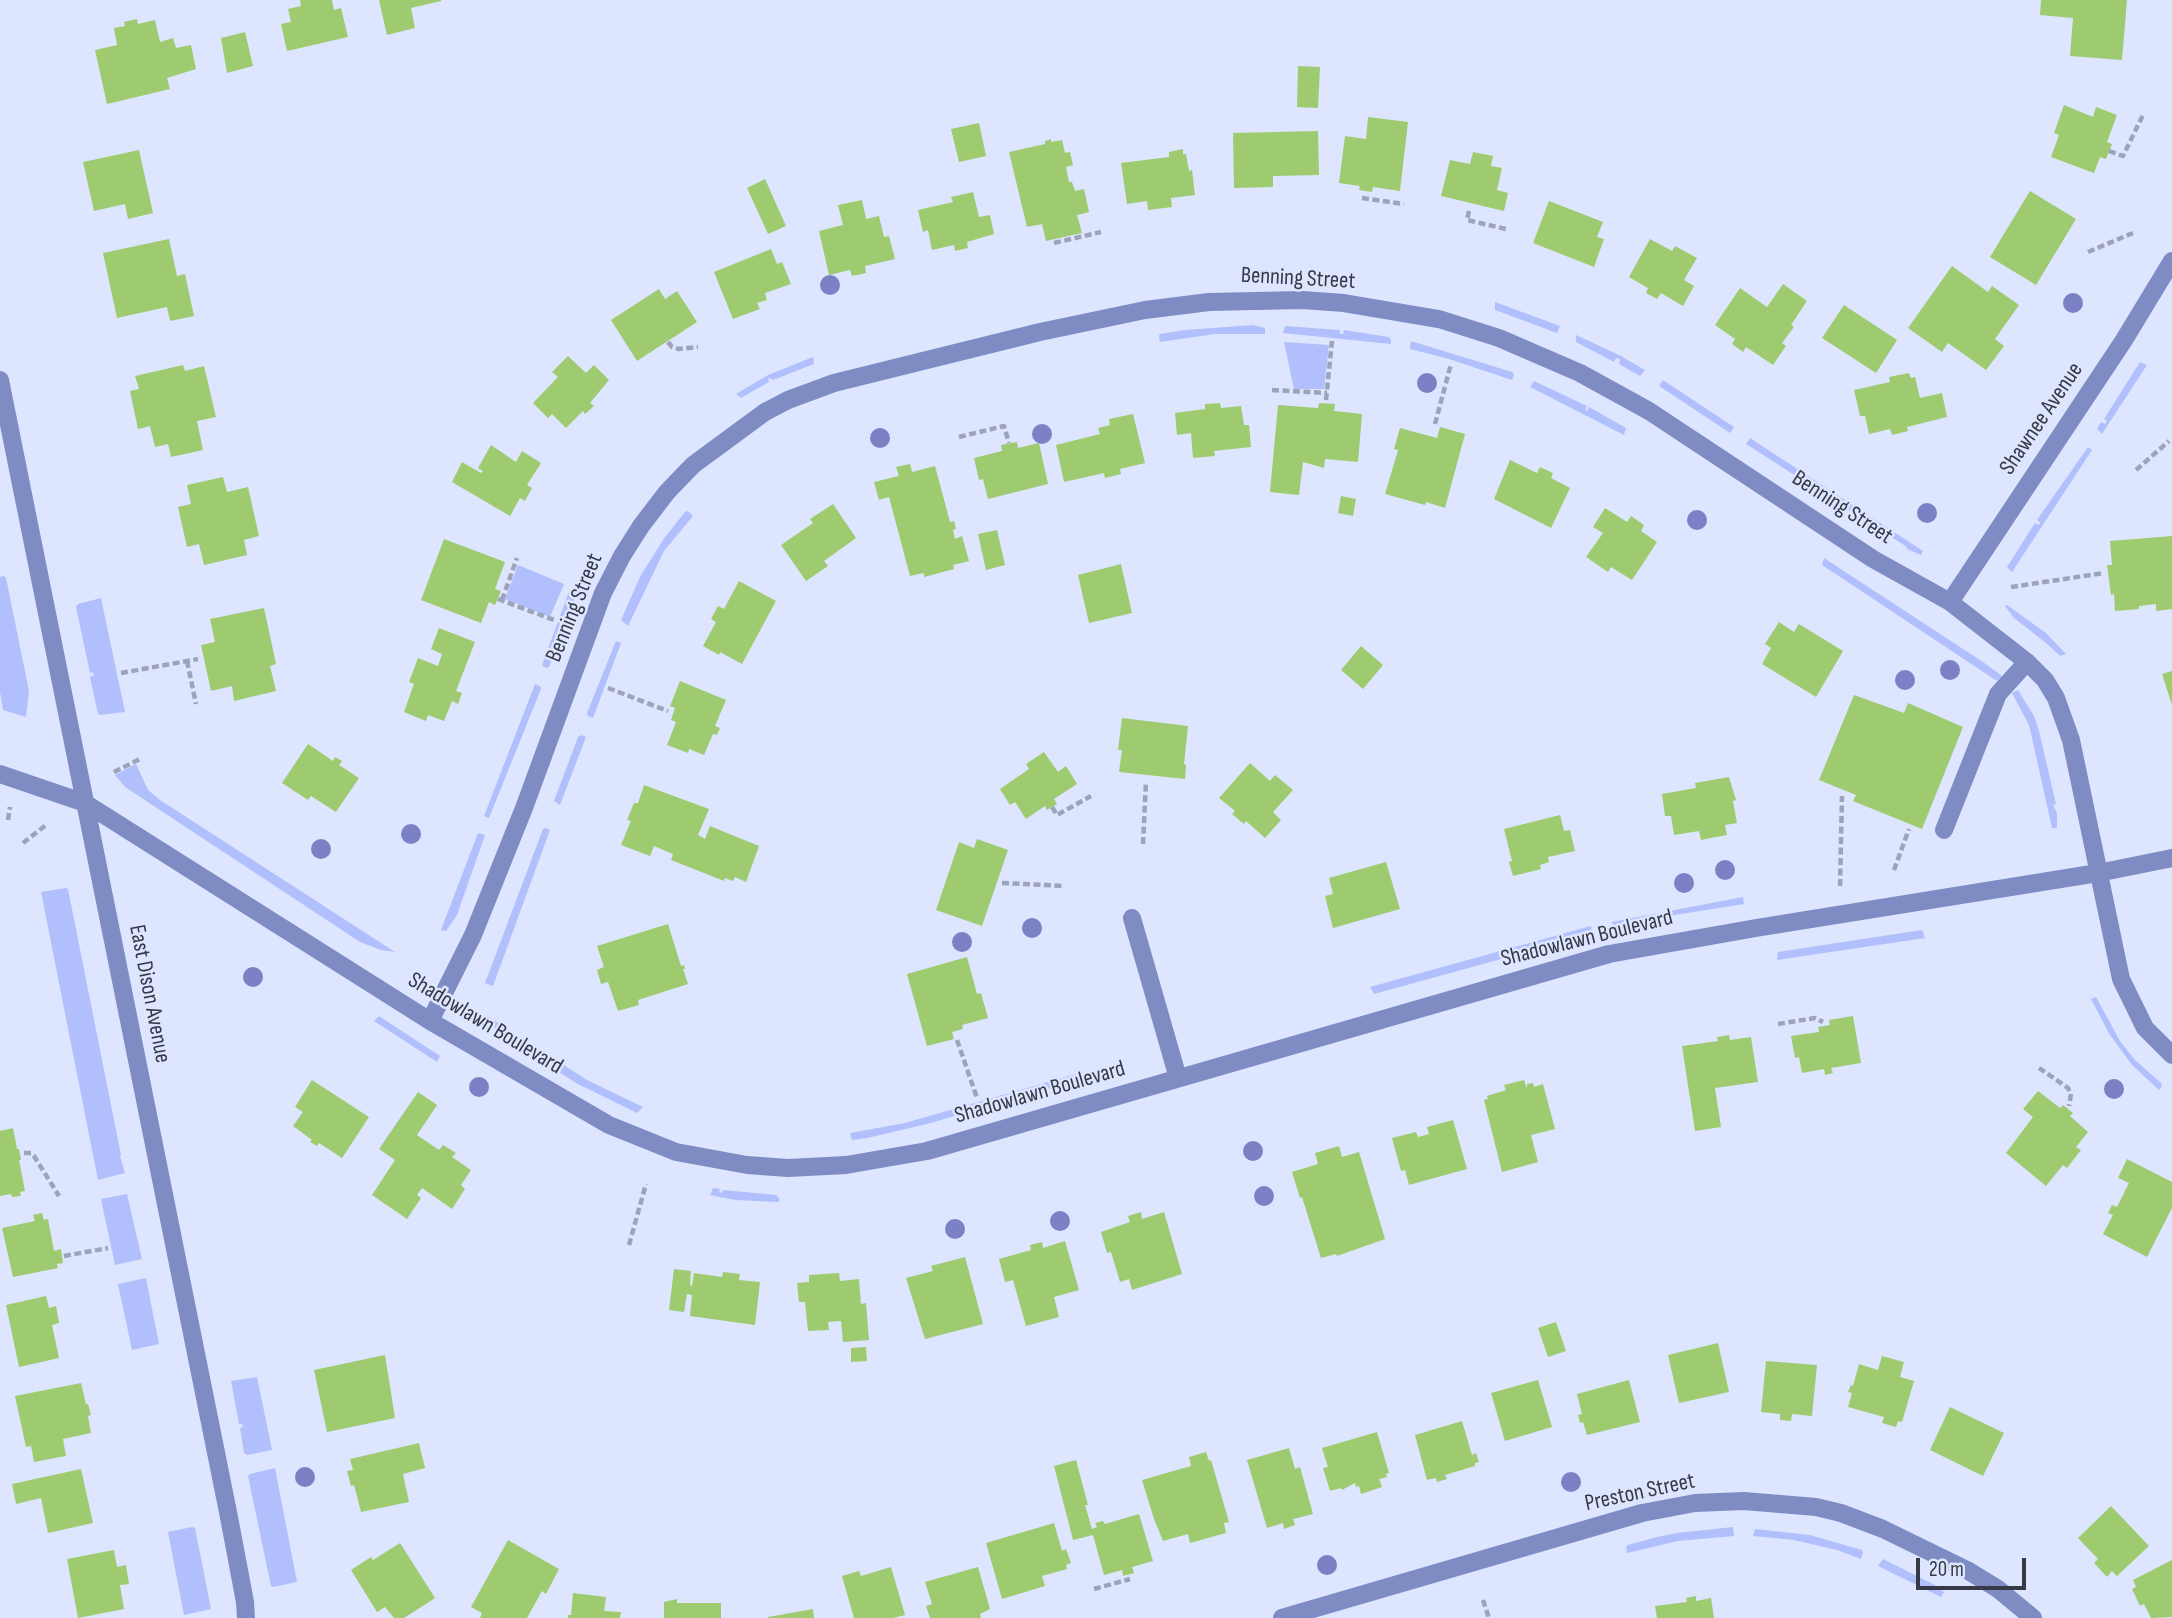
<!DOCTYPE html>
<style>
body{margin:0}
#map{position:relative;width:2172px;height:1618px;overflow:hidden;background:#dde5ff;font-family:"Sofia Sans Condensed",sans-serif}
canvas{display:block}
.scale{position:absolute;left:1916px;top:1558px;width:110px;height:32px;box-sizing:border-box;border:4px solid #363946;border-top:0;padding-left:9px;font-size:21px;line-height:24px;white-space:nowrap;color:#363946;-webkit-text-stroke:5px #dde5ff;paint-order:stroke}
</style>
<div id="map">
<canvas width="2172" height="1618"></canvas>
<div class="scale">20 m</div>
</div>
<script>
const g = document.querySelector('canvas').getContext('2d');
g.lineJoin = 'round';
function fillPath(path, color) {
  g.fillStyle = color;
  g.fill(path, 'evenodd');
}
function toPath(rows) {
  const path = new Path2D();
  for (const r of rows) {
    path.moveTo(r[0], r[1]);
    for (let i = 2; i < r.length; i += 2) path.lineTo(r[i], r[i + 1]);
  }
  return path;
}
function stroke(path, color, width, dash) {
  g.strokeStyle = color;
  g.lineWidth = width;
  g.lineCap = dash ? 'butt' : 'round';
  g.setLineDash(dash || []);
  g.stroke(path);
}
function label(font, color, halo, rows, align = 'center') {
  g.font = font + ' "Sofia Sans Condensed",sans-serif';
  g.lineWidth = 5;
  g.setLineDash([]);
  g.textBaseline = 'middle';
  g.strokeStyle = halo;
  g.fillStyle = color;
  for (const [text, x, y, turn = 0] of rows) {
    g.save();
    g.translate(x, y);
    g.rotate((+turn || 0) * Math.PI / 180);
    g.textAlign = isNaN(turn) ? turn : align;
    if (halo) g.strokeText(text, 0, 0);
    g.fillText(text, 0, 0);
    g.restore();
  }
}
const green = toPath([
 [1495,302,1560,326,1557,333,1495,310],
 [1253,325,1265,328,1265,334,1215,334,1160,342,1159,336,1160,334,1185,330],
 [1285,326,1340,330,1340,334,1343,334,1344,330,1389,337,1391,340,1391,344,1283,333],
 [1576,335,1621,356,1645,370,1640,376,1619,364,1620,359,1616,358,1614,362,1576,342],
 [1411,341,1512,372,1514,374,1512,380,1449,359,1410,349],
 [1284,342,1329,345,1324,389,1294,389],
 [813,357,814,364,773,380,770,378,768,379,769,382,741,398,736,394,768,375],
 [2140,362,2147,365,2102,434,2097,429,2101,422,2105,424,2107,421,2104,419],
 [1663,380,1734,427,1730,433,1659,386],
 [1534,381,1587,406,1585,410,1587,411,1589,407,1626,428,1624,435,1530,387],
 [1750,438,1923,551,1921,555,1907,549,1907,547,1746,444],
 [2088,447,2092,450,2012,572,2007,567,2035,523,2039,525,2040,522,2037,520],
 [688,511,693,516,664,551,628,626,621,620,641,575,665,537,685,512],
 [1824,558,1983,662,2002,676,1997,681,1822,565],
 [518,565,564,584,550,617,505,599],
 [4,576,6,578,29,691,26,717,3,710,0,692,0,577],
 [570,589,576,595,549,667,546,668,542,665],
 [101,598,125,712,100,715,98,714,90,677,94,675,93,672,90,673,76,607,78,604],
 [2007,605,2046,633,2066,654,2060,656,2046,643,2014,618,2005,606],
 [616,641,621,643,593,718,588,716,587,713],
 [535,684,540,686,541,689,489,818,484,816],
 [2018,690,2034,716,2039,731,2056,804,2053,805,2057,813,2057,828,2052,828,2029,725,2012,693],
 [581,735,586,737,560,805,554,801,578,737],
 [136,764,148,790,160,800,395,952,381,950,360,942,125,787,115,775],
 [546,828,550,830,493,986,485,983,543,829],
 [478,833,485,835,457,915,446,931,441,930],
 [66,888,68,889,121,1155,120,1156,125,1173,98,1180,41,892],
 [1743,897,1744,904,1662,917,1614,929,1612,922],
 [1591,926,1592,934,1374,994,1370,987],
 [1922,930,1925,938,1777,960,1778,952],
 [2096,997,2120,1041,2135,1060,2161,1083,2162,1086,2159,1090,2132,1065,2110,1035,2091,999],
 [486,1015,587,1080,643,1107,637,1113,576,1083,505,1037,493,1027],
 [379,1016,440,1056,437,1062,374,1021],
 [1076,1074,1079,1077,1072,1082,986,1107,985,1103,982,1104,982,1108,927,1124,867,1138,852,1140,851,1137,850,1133,905,1123],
 [713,1188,720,1189,719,1192,722,1193,723,1190,776,1195,779,1198,779,1202,735,1200,710,1195],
 [127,1194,142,1259,115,1265,101,1199],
 [146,1278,159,1344,132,1350,118,1284],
 [257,1377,272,1450,247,1455,244,1453,240,1428,243,1427,242,1424,239,1424,231,1381],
 [275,1468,297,1582,273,1587,271,1586,248,1476,250,1474],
 [192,1527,195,1528,211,1609,184,1615,168,1532],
 [1733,1527,1734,1536,1678,1541,1627,1553,1626,1547,1628,1545,1657,1537,1677,1533],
 [1755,1529,1810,1535,1862,1550,1863,1553,1861,1559,1837,1550,1794,1540,1753,1536],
 [1883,1559,1933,1584,1944,1592,1941,1597,1878,1566]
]);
const building = toPath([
 [300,0,332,0,334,10,341,8,348,37,287,51,281,24,291,22,288,9,301,6],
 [379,0,441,0,441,1,411,8,415,28,387,35],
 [2041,0,2127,0,2122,60,2070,56,2073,18,2040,15],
 [137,19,138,24,155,20,160,42,173,38,176,48,191,45,196,69,167,78,170,89,107,104,95,50,117,45,114,28,125,26,124,22],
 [245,32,253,66,227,73,221,38],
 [1298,66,1320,67,1318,108,1297,107],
 [2064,105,2093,117,2096,107,2117,115,2107,142,2112,144,2106,159,2100,157,2094,173,2051,157,2059,135,2054,133],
 [1368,117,1408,122,1400,191,1373,187,1372,192,1359,190,1360,186,1339,183,1345,136,1366,139],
 [979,123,986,156,959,162,951,129],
 [1318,131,1319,175,1273,176,1273,187,1234,188,1233,133],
 [1051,139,1051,142,1062,140,1065,153,1070,152,1073,165,1066,167,1069,182,1072,182,1075,191,1084,189,1089,212,1077,215,1082,233,1046,241,1042,224,1027,227,1009,152,1045,144,1045,141],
 [1183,149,1183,154,1186,154,1189,171,1192,170,1195,195,1171,198,1172,207,1148,210,1147,201,1127,204,1121,163,1169,157,1169,152],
 [139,150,153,213,128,219,125,204,94,211,83,162],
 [1473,152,1493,156,1491,166,1502,168,1497,190,1508,193,1504,211,1441,196,1450,160,1470,164],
 [765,179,786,226,768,234,747,188],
 [2030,191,2076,219,2036,285,1990,257],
 [973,192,979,217,990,215,994,234,967,242,968,248,955,251,954,245,932,250,928,230,923,232,918,210,953,202,951,197],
 [862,200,866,219,879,216,884,237,889,236,895,259,865,266,866,273,852,276,850,270,829,275,819,231,843,225,838,205],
 [1549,201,1603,222,1597,237,1604,239,1594,267,1533,243],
 [169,239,177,276,185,274,194,316,170,321,167,307,117,318,103,253],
 [1650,239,1672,251,1675,246,1697,258,1684,280,1694,286,1683,306,1661,293,1657,299,1646,293,1648,288,1629,277],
 [771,249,777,264,782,262,791,284,765,293,767,300,757,303,760,309,733,319,714,272],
 [1952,266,1988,292,1992,286,2019,305,1995,339,2004,346,1986,370,1948,343,1942,352,1908,328],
 [1783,284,1807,301,1791,325,1794,327,1782,343,1786,346,1773,365,1746,347,1743,352,1732,344,1735,339,1715,325,1740,288,1767,307],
 [659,289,665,299,677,291,697,322,637,361,611,320],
 [1844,305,1897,340,1876,373,1822,338],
 [568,356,586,373,594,365,609,380,590,403,594,406,585,414,583,411,566,428,552,414,548,418,533,403,558,377,552,372],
 [183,365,185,371,204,366,216,417,197,421,203,450,171,457,168,444,155,447,150,426,138,429,130,391,139,389,135,376],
 [1909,373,1911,378,1915,377,1920,398,1942,393,1947,417,1907,427,1908,431,1892,435,1890,429,1869,434,1865,416,1860,416,1854,390,1890,382,1889,377],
 [1220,403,1221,408,1241,406,1244,425,1249,425,1251,447,1214,451,1215,456,1193,458,1191,433,1177,435,1175,413,1205,409,1205,404],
 [1319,403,1335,404,1334,411,1362,414,1358,462,1325,459,1324,468,1303,462,1299,495,1270,492,1278,405,1318,408],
 [1133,414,1145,463,1120,469,1121,474,1105,478,1104,473,1064,482,1056,445,1100,434,1098,428,1110,425,1109,419],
 [1440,427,1465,434,1445,508,1426,502,1425,505,1385,494,1398,450,1394,449,1400,428,1437,438],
 [1017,442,1018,448,1039,443,1048,484,988,499,983,479,979,480,974,458,1002,451,1001,445],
 [491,445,516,462,522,451,541,463,527,485,532,488,525,501,520,498,510,516,452,482,462,462,481,473,483,471,478,468],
 [1510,460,1537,473,1540,467,1553,473,1551,478,1570,488,1551,528,1494,499],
 [910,464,912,472,935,466,950,522,954,521,956,529,953,530,955,539,962,536,969,561,953,565,954,569,924,577,924,573,910,576,889,497,879,500,874,482,899,476,896,467],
 [223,477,227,492,248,487,259,536,244,540,247,555,204,565,199,544,187,547,178,507,191,504,187,485],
 [1341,496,1356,499,1353,516,1338,513],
 [833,504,856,538,824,561,828,566,806,581,781,545,813,523,810,519],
 [1605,508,1627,522,1631,516,1644,525,1641,531,1657,542,1632,580,1611,567,1608,572,1586,557,1603,533,1593,527],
 [997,530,1005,565,986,570,978,534],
 [2172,536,2172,609,2156,611,2156,604,2139,606,2139,609,2115,611,2114,594,2111,595,2107,565,2112,565,2110,541],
 [444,539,505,562,495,589,501,591,495,605,489,602,481,623,421,600],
 [1121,564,1132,613,1089,623,1078,575],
 [739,581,776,601,742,664,720,652,719,655,703,646,716,622,711,619,718,606,724,609],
 [264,608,276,664,270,666,276,691,234,701,232,686,211,691,201,645,215,642,210,619],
 [1779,622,1794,632,1799,624,1843,651,1816,697,1762,664,1771,648,1765,644],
 [439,628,475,642,456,691,462,693,458,704,452,701,444,721,428,715,426,721,404,712,414,684,409,682,418,658,438,666,442,654,431,649],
 [1361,646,1383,665,1363,689,1341,670],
 [2172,671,2172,705,2162,674],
 [680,681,726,700,715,726,720,728,717,735,713,734,704,755,689,749,688,753,667,745,676,722,671,720,675,708,670,706],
 [1854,695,1904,713,1908,703,1963,727,1922,829,1853,801,1856,795,1819,780],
 [1122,718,1188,726,1184,764,1186,765,1185,779,1119,772,1122,750,1118,750],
 [308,744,333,761,335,757,342,761,339,765,359,778,336,812,311,796,308,800,282,783],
 [1044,752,1058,772,1066,766,1077,784,1054,799,1057,804,1047,810,1045,806,1026,819,1015,802,1010,805,1000,789,1029,769,1026,764],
 [1250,763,1270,781,1275,775,1293,790,1273,812,1281,820,1265,838,1246,821,1244,824,1232,814,1235,811,1219,798],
 [1729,777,1736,800,1733,801,1737,823,1725,825,1727,835,1701,840,1699,831,1674,835,1671,816,1665,816,1662,794,1696,788,1695,783],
 [644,785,709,809,698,835,705,839,710,826,759,846,746,882,735,877,733,881,725,878,724,881,671,860,673,854,654,846,650,856,621,845,631,821,627,820,634,803,638,803],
 [1560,815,1564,831,1570,830,1575,851,1548,857,1549,862,1540,865,1541,869,1513,876,1509,862,1512,861,1504,829],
 [977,839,1008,850,982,926,936,910,959,842,974,848],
 [1386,862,1400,909,1333,928,1325,896,1333,894,1329,878],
 [668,924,681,966,684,965,685,969,683,969,688,984,638,1000,639,1005,618,1011,608,982,601,984,597,970,604,967,597,946],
 [967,957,977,994,981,993,988,1018,962,1025,963,1029,952,1032,954,1039,927,1046,907,974],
 [1853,1016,1861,1063,1831,1068,1833,1073,1825,1075,1824,1069,1802,1073,1799,1057,1795,1058,1791,1036,1819,1032,1818,1027,1830,1025,1829,1020],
 [1729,1035,1730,1040,1751,1037,1758,1082,1715,1088,1721,1127,1695,1131,1682,1046,1718,1041,1717,1037],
 [312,1080,369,1117,342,1158,319,1143,317,1146,310,1142,312,1140,293,1126,303,1112,295,1107],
 [1524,1080,1527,1089,1527,1084,1533,1083,1534,1087,1543,1084,1555,1129,1531,1135,1538,1162,1502,1172,1484,1100,1488,1099,1487,1096,1506,1090,1504,1085],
 [2038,1091,2060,1108,2063,1105,2073,1113,2070,1116,2088,1132,2076,1147,2081,1150,2067,1168,2063,1165,2046,1186,2006,1153,2033,1117,2023,1109],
 [418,1092,437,1105,417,1135,439,1150,443,1145,456,1153,452,1157,471,1170,461,1185,465,1189,452,1209,422,1188,417,1195,421,1198,407,1219,372,1195,395,1160,379,1149],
 [1453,1120,1467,1169,1409,1185,1405,1170,1401,1171,1392,1138,1416,1132,1418,1137,1429,1134,1427,1127],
 [13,1128,17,1149,19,1149,21,1160,19,1160,25,1191,20,1192,21,1196,12,1197,11,1194,0,1196,0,1131],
 [1339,1146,1342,1157,1359,1152,1385,1239,1337,1256,1336,1254,1321,1258,1302,1197,1300,1198,1292,1172,1318,1164,1315,1153],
 [2127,1159,2172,1182,2172,1208,2147,1257,2103,1234,2113,1215,2108,1213,2112,1205,2117,1207,2129,1183,2118,1178],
 [1141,1212,1142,1219,1164,1212,1182,1274,1132,1290,1129,1279,1120,1282,1111,1252,1107,1253,1101,1232,1130,1222,1128,1216],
 [42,1213,44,1220,48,1219,54,1251,61,1249,63,1263,57,1264,58,1268,13,1277,2,1228,35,1221,33,1215],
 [1065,1241,1079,1290,1054,1297,1059,1317,1026,1326,1013,1280,1005,1282,999,1259,1031,1250,1030,1245,1042,1242,1043,1248],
 [965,1257,983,1324,925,1339,906,1278,933,1271,931,1266],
 [674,1269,691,1271,690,1285,692,1286,694,1273,722,1277,723,1272,740,1274,739,1280,760,1282,755,1325,690,1316,692,1295,687,1294,684,1312,669,1310],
 [839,1273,840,1281,859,1279,861,1304,866,1303,869,1340,843,1342,841,1321,828,1322,829,1330,808,1331,805,1302,799,1302,797,1283,809,1282,809,1275],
 [46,1296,49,1308,56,1306,59,1323,52,1325,59,1358,19,1367,6,1305],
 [1556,1322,1566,1351,1548,1357,1538,1328],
 [1718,1343,1729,1392,1679,1403,1668,1355],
 [866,1347,867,1361,851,1362,851,1348],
 [385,1355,395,1418,327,1432,314,1370],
 [1882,1356,1904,1362,1900,1377,1914,1381,1902,1422,1898,1421,1896,1427,1882,1423,1884,1417,1848,1407,1852,1393,1848,1392,1851,1385,1853,1386,1859,1364,1878,1370],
 [1766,1361,1817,1365,1812,1416,1792,1414,1791,1421,1780,1420,1780,1414,1761,1412],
 [1538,1380,1552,1427,1505,1441,1491,1393],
 [1629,1380,1640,1422,1587,1435,1583,1422,1580,1423,1578,1415,1582,1414,1577,1394],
 [81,1383,86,1404,88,1404,91,1415,88,1416,91,1433,63,1439,66,1456,34,1462,31,1446,26,1447,15,1396],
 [1950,1407,2004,1433,1983,1476,1930,1450],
 [1462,1421,1472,1455,1476,1453,1479,1462,1475,1463,1475,1466,1445,1475,1447,1479,1437,1482,1436,1478,1427,1480,1415,1435],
 [1377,1432,1389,1473,1386,1474,1387,1477,1379,1479,1382,1487,1361,1494,1359,1486,1356,1487,1355,1483,1342,1490,1341,1488,1330,1491,1323,1468,1328,1467,1322,1448],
 [419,1443,425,1468,403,1474,409,1502,361,1512,354,1485,351,1486,347,1471,353,1470,350,1459],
 [1289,1448,1295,1469,1300,1467,1313,1514,1293,1519,1295,1525,1284,1529,1283,1523,1267,1528,1247,1460],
 [1206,1452,1209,1461,1211,1460,1229,1522,1224,1523,1226,1533,1190,1543,1188,1534,1163,1541,1154,1519,1142,1480,1191,1466,1189,1457],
 [1076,1460,1088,1505,1085,1505,1092,1529,1097,1527,1095,1523,1103,1521,1105,1524,1139,1514,1153,1561,1132,1567,1134,1573,1123,1576,1122,1570,1104,1575,1093,1535,1073,1540,1054,1466],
 [81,1469,93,1523,48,1533,41,1498,16,1504,12,1484],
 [2111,1506,2149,1546,2117,1576,2112,1571,2107,1577,2094,1563,2098,1559,2078,1538],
 [1054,1523,1062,1551,1066,1549,1071,1563,1066,1565,1067,1569,1042,1576,1045,1586,1002,1599,986,1543],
 [508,1540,559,1569,546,1594,542,1591,527,1618,480,1618,482,1613,471,1607],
 [400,1543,435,1598,404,1618,394,1618,385,1607,377,1612,351,1570,371,1557,373,1560],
 [114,1550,117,1567,126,1565,129,1584,120,1585,124,1609,78,1618,67,1559],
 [2172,1560,2172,1617,2151,1618,2144,1604,2140,1606,2132,1589,2136,1587,2133,1580],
 [891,1567,905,1615,893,1618,854,1618,842,1576,859,1571,861,1576],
 [978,1567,990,1609,980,1614,981,1618,930,1618,926,1606,932,1604,925,1582],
 [573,1593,606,1597,604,1611,621,1612,620,1618,568,1618,568,1615,571,1615],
 [1696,1596,1696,1601,1711,1598,1714,1618,1657,1618,1655,1606,1687,1602,1686,1598],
 [677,1599,677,1603,721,1603,721,1618,664,1618,664,1602],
 [813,1609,814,1618,768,1618,768,1617]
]);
const path = toPath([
 [2109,151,2123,156,2143,115],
 [1362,198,1404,204],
 [1469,211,1467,220,1506,229],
 [1054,243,1101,232],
 [2088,252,2133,233],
 [668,342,672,347,679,349,698,347],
 [1272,390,1327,393],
 [1326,400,1332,341],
 [1435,424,1451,364],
 [959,437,1004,426,1009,443],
 [2136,470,2169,441],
 [2011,587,2104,573],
 [498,599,554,620],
 [502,600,517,558],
 [187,661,196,704],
 [121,673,198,659],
 [608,688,668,711],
 [114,772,140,759],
 [1052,807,1057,815,1091,796],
 [8,820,10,807],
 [23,843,46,825],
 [1143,844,1146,781],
 [1894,870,1909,829],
 [1002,883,1064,886],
 [1840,886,1842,796],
 [1778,1024,1815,1018,1823,1022],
 [957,1040,977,1098],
 [2039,1068,2068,1088,2071,1094,2069,1106],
 [24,1153,31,1153,34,1156,59,1196],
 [629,1245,646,1184],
 [64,1256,108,1248],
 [1094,1589,1130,1579],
 [1483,1600,1489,1618]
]);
const minor = toPath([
 [0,380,228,1512,245,1602,246,1618],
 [1950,602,2124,340,2172,261],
 [0,774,85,803,430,1021,609,1125,676,1152,747,1165,788,1168,846,1165,927,1151,1609,954,1756,928,2098,873,2172,858],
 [1944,830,1998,694,2027,662],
 [1132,918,1178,1078],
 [430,1021,473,935,524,808,603,593,622,556,641,526,667,492,693,465,765,412,788,400,834,383,1040,332,1145,310,1209,302,1302,300,1344,303,1439,319,1499,338,1580,373,1649,411,1873,559,1950,602,2027,662,2045,680,2056,698,2071,740,2121,979,2145,1028,2172,1055],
 [1282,1618,1642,1513,1695,1503,1744,1501,1816,1507,1841,1513,1883,1529,1967,1570,1998,1589,2033,1618]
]);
const trees = [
 [830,285],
 [2073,303],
 [1427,383],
 [1042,434],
 [880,438],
 [1927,513],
 [1697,520],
 [1950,670],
 [1905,680],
 [411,834],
 [321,849],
 [1725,870],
 [1684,883],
 [1032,928],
 [962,942],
 [253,977],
 [479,1087],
 [2114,1089],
 [1253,1151],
 [1264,1196],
 [1060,1221],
 [955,1229],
 [305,1477],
 [1571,1482],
 [1327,1565]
];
const streetNames = [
 ["Benning Street",1298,279,3],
 ["Shawnee Avenue",2042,419,-56],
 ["Benning Street",1842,508,33],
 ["Benning Street",575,608,-68],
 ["Shadowlawn Boulevard",1587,939,-14],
 ["East Dison Avenue",149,994,79],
 ["Shadowlawn Boulevard",485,1024,31],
 ["Shadowlawn Boulevard",1040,1093,-16],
 ["Preston Street",1640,1493,-12]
];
fillPath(green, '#b1c0fd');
fillPath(building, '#9ecb70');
stroke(path, '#9da3b8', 4.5, [7, 3.5]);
stroke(minor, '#7f8cc4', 18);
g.fillStyle = '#7b81c4';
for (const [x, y] of trees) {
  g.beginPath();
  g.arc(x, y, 10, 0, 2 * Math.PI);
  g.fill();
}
label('23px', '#363946', '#dde5ff', streetNames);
</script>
